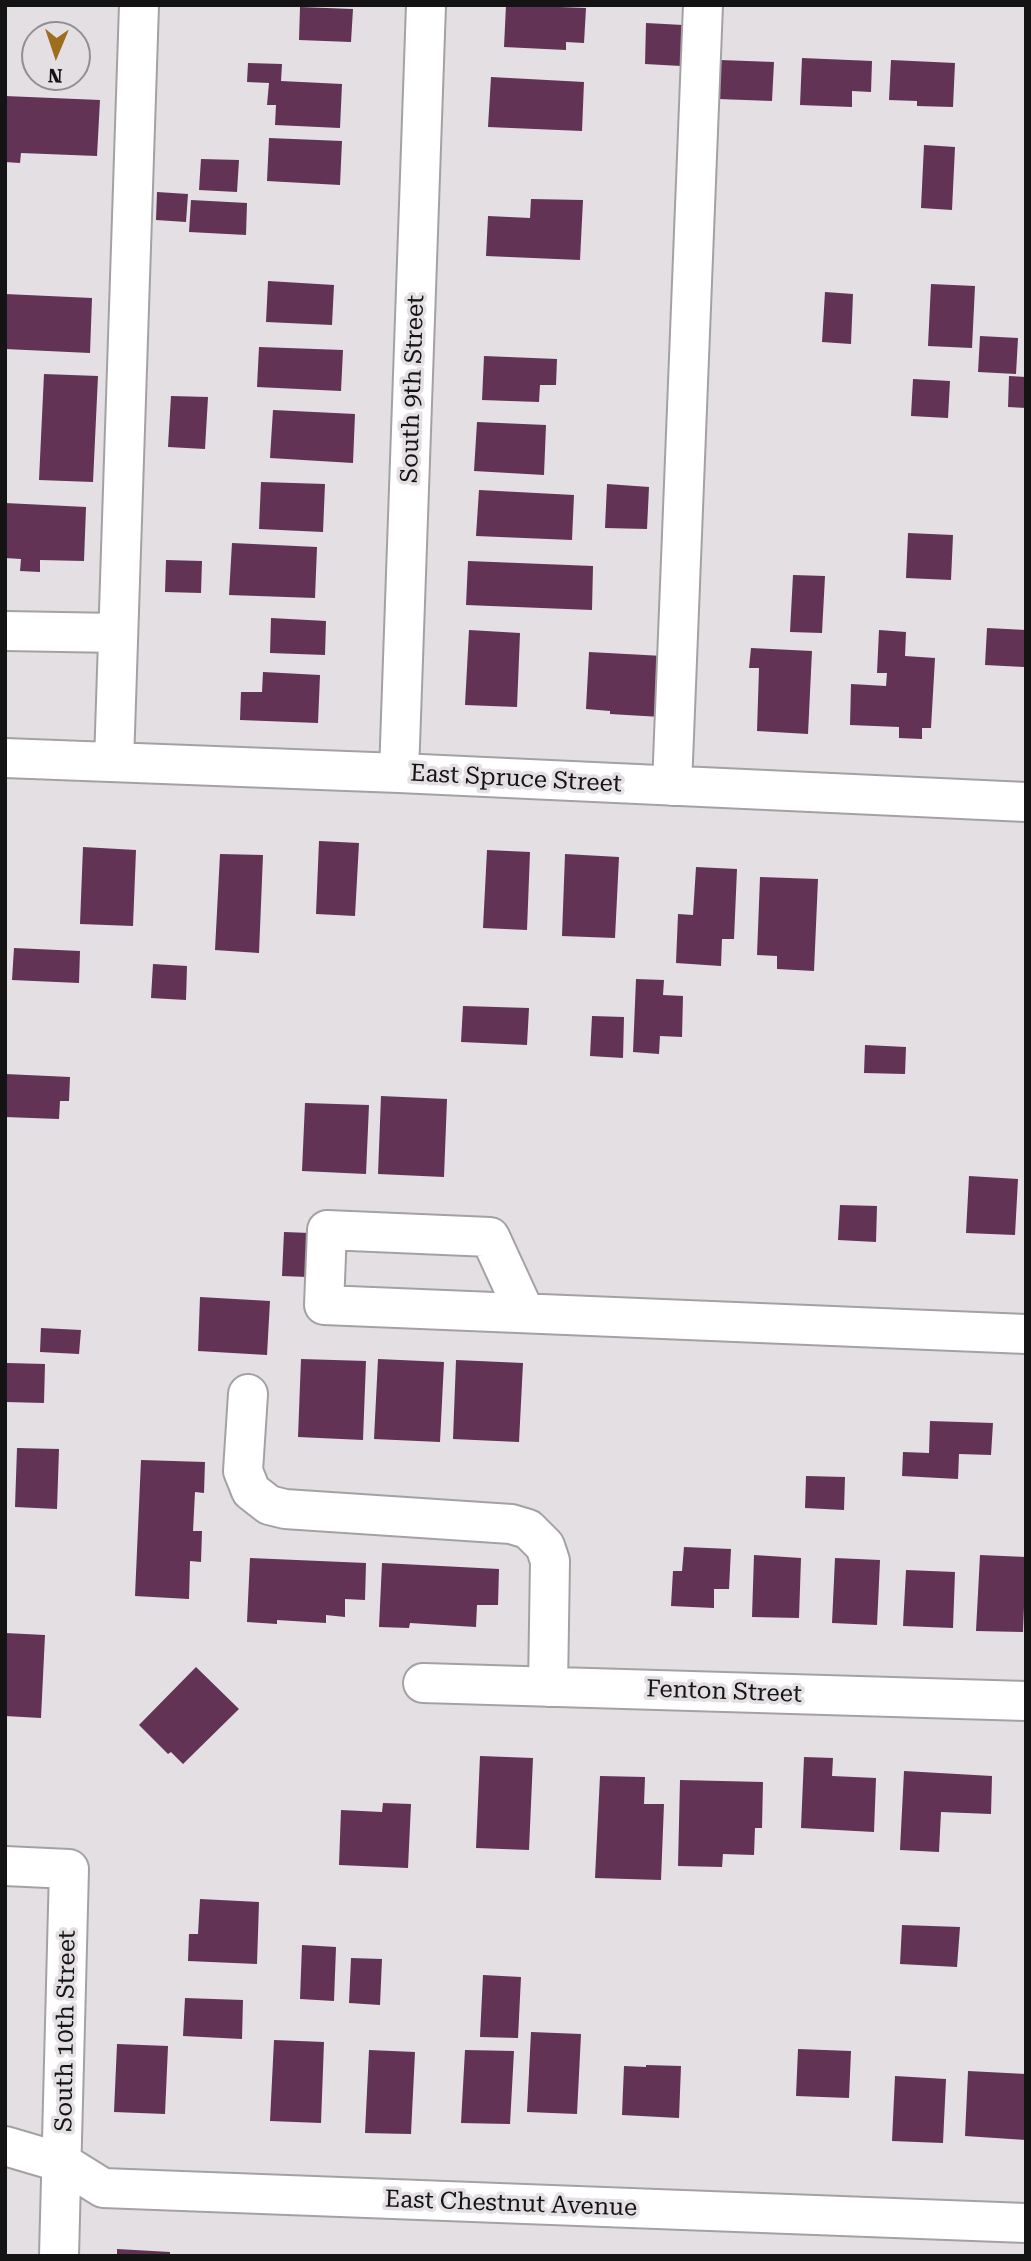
<!DOCTYPE html>
<style>
body{margin:0}
#map{position:relative;width:1031px;height:2261px;overflow:hidden;background:#e3dfe3;font-family:"Roboto Serif",serif}
canvas{display:block}
.frame{position:absolute;inset:0;border:7px solid #151415;pointer-events:none}
.north{position:absolute;left:21px;top:21px;width:70px;height:70px;box-sizing:border-box;background:#e3dfe3;border:2px solid #918e91;border-radius:50%;rotate:182deg;font-size:19px;font-weight:700;line-height:28px;text-align:center;color:#151415}
.north::after{content:'';display:block;margin:auto;width:24px;height:32px;background:#9d6e20;clip-path:polygon(50% 0,100% 100%,50% 72%,0 100%)}
</style>
<div id="map">
<canvas width="1031" height="2261"></canvas>
<div class="frame"></div>
<div class="north">N</div>
</div>
<script>
const g = document.querySelector('canvas').getContext('2d');
g.lineJoin = 'round';
function fillPath(path, color) {
  g.fillStyle = color;
  g.fill(path, 'evenodd');
}
function toPath(rows) {
  const path = new Path2D();
  for (const r of rows) {
    path.moveTo(r[0], r[1]);
    for (let i = 2; i < r.length; i += 2) path.lineTo(r[i], r[i + 1]);
  }
  return path;
}
function stroke(path, color, width, dash) {
  g.strokeStyle = color;
  g.lineWidth = width;
  g.lineCap = dash ? 'butt' : 'round';
  g.setLineDash(dash || []);
  g.stroke(path);
}
function label(font, color, halo, rows, align = 'center') {
  g.font = font + ' "Roboto Serif",serif';
  g.lineWidth = 7;
  g.setLineDash([]);
  g.textBaseline = 'middle';
  g.strokeStyle = halo;
  g.fillStyle = color;
  for (const [text, x, y, turn = 0] of rows) {
    g.save();
    g.translate(x, y);
    g.rotate((+turn || 0) * Math.PI / 180);
    g.textAlign = isNaN(turn) ? turn : align;
    if (halo) g.strokeText(text, 0, 0);
    g.fillText(text, 0, 0);
    g.restore();
  }
}
const building = toPath([
 [506,5,586,8,584,43,566,42,566,50,504,47],
 [300,7,353,9,351,42,299,40],
 [646,23,683,25,681,66,645,64],
 [802,58,872,61,871,92,852,91,852,107,800,105],
 [720,60,774,62,772,101,718,99],
 [891,60,955,63,953,107,917,106,917,101,889,100],
 [248,63,282,64,281,81,342,84,340,128,275,125,276,105,267,105,269,83,247,82],
 [491,77,584,82,582,131,488,127],
 [5,96,100,100,97,156,21,153,20,163,5,162],
 [269,138,342,141,340,185,267,181],
 [924,145,955,147,952,210,921,208],
 [201,159,239,160,237,192,199,190],
 [157,192,188,194,186,222,156,220],
 [531,199,583,200,580,260,486,256,488,216,530,218],
 [191,200,247,203,246,235,189,232],
 [268,281,334,285,332,325,266,322],
 [931,284,975,286,972,348,928,346],
 [825,292,853,294,851,344,822,342],
 [5,294,92,298,90,353,5,349],
 [980,336,1018,338,1016,374,978,372],
 [259,347,343,350,341,391,257,387],
 [484,356,557,359,556,385,540,385,539,402,482,400],
 [44,374,98,376,93,482,39,480],
 [1009,376,1026,377,1026,408,1008,407],
 [913,379,950,381,948,418,911,416],
 [171,396,208,397,205,449,168,447],
 [273,410,355,414,353,463,270,458],
 [477,422,546,425,544,475,474,471],
 [261,482,325,484,323,532,259,529],
 [607,484,649,487,647,529,605,528],
 [479,490,574,495,572,540,476,536],
 [5,503,86,507,84,561,40,560,40,572,20,571,21,559,5,558],
 [908,533,953,535,951,580,906,578],
 [232,543,317,547,315,598,229,595],
 [166,560,202,561,201,593,165,592],
 [468,561,593,566,592,610,466,605],
 [793,575,825,576,822,633,790,632],
 [271,618,326,621,325,655,270,653],
 [987,628,1026,630,1024,667,985,665],
 [469,630,520,633,517,707,465,705],
 [879,630,906,632,905,656,935,658,931,728,922,728,922,739,899,738,899,727,850,725,851,684,886,686,887,673,877,673],
 [751,648,812,651,808,734,757,731,759,668,749,668],
 [589,652,663,656,661,717,610,714,610,711,586,709],
 [263,672,320,675,318,723,240,720,241,692,262,692],
 [319,841,359,843,355,916,316,914],
 [83,847,136,850,133,926,80,924],
 [487,850,530,852,527,930,483,928],
 [220,854,263,855,259,953,215,950],
 [565,854,619,857,615,938,562,936],
 [696,867,737,869,734,939,722,939,721,966,676,963,678,914,693,915],
 [760,877,818,879,814,971,777,969,777,956,757,955],
 [14,948,80,951,79,983,12,980],
 [153,964,187,966,186,1000,151,998],
 [636,979,664,980,663,995,683,996,682,1037,660,1036,659,1054,633,1052],
 [463,1006,529,1008,527,1045,461,1042],
 [592,1016,624,1017,623,1058,590,1056],
 [865,1045,906,1047,905,1074,864,1073],
 [5,1074,70,1077,69,1101,60,1101,59,1119,5,1117],
 [381,1096,447,1099,444,1177,378,1174],
 [305,1103,369,1105,366,1174,302,1171],
 [969,1176,1018,1179,1015,1235,966,1233],
 [840,1205,877,1206,876,1242,838,1240],
 [284,1232,310,1233,308,1277,282,1276],
 [200,1297,270,1301,267,1355,198,1351],
 [41,1328,81,1330,79,1354,40,1352],
 [301,1359,366,1361,363,1440,298,1437],
 [378,1359,444,1362,440,1442,374,1439],
 [456,1360,523,1363,519,1442,453,1439],
 [7,1363,45,1364,44,1403,6,1402],
 [930,1421,993,1423,991,1455,959,1454,958,1479,902,1476,903,1452,929,1453],
 [17,1448,59,1449,57,1509,15,1507],
 [141,1460,205,1462,204,1493,195,1492,193,1531,202,1531,201,1562,190,1561,189,1599,135,1596],
 [806,1476,845,1477,844,1510,805,1508],
 [684,1547,731,1549,729,1589,714,1589,714,1608,671,1606,673,1571,682,1571],
 [754,1555,801,1558,799,1618,752,1617],
 [980,1555,1026,1557,1023,1632,976,1631],
 [250,1558,366,1563,365,1600,345,1599,345,1617,326,1615,326,1623,277,1620,277,1624,247,1622],
 [835,1558,880,1560,877,1625,832,1623],
 [382,1563,499,1569,498,1605,477,1605,476,1627,410,1623,409,1628,379,1627],
 [906,1570,955,1572,953,1628,903,1626],
 [5,1633,45,1635,41,1718,5,1716],
 [196,1667,239,1709,183,1764,171,1752,168,1754,139,1725],
 [480,1756,533,1758,529,1850,476,1848],
 [804,1757,833,1758,832,1776,876,1778,874,1832,801,1828],
 [904,1771,992,1776,991,1814,941,1812,939,1852,900,1850],
 [600,1776,645,1777,644,1804,664,1804,661,1880,595,1878],
 [680,1780,763,1782,762,1828,755,1828,754,1855,723,1854,722,1867,678,1866],
 [383,1803,411,1804,408,1868,339,1865,341,1810,382,1812],
 [200,1899,259,1902,257,1964,188,1961,189,1934,198,1934],
 [902,1925,960,1927,957,1967,900,1964],
 [302,1945,336,1947,334,2001,300,1999],
 [351,1958,382,1959,380,2005,349,2003],
 [483,1975,521,1977,518,2038,480,2037],
 [185,1998,243,2000,242,2039,183,2036],
 [531,2032,581,2034,577,2114,527,2112],
 [274,2040,324,2042,321,2123,270,2121],
 [117,2044,168,2046,165,2114,114,2112],
 [798,2049,851,2051,849,2098,796,2096],
 [369,2050,415,2052,411,2134,365,2133],
 [465,2050,514,2051,510,2124,461,2123],
 [646,2065,681,2066,679,2118,622,2115,624,2066,646,2067],
 [968,2071,1026,2074,1026,2140,965,2136],
 [895,2076,946,2079,943,2143,892,2141],
 [117,2249,170,2252,170,2256,117,2256]
]);
const minor = toPath([
 [5,631,118,633],
 [5,758,399,773,1026,802],
 [114,762,139,5],
 [399,773,426,5],
 [672,786,703,5],
 [525,1313,490,1237,327,1230,324,1305,1026,1334],
 [248,1394,243,1471,251,1491,269,1505,285,1509,511,1524,528,1529,545,1546,550,1561,548,1687],
 [423,1683,1026,1701],
 [5,1866,69,1869,59,2256],
 [5,2146,63,2163,103,2188,1026,2223]
]);
const streetNames = [
 ["South 9th Street",413,389,-88],
 ["East Spruce Street",516,779,3],
 ["Fenton Street",724,1692,2],
 ["South 10th Street",66,2031,-89],
 ["East Chestnut Avenue",511,2204,2]
];
fillPath(building, '#623354');
stroke(minor, '#a4a1a5', 42);
stroke(minor, '#fff', 38);
label('24px', '#151415', '#e3dfe3', streetNames);
</script>
